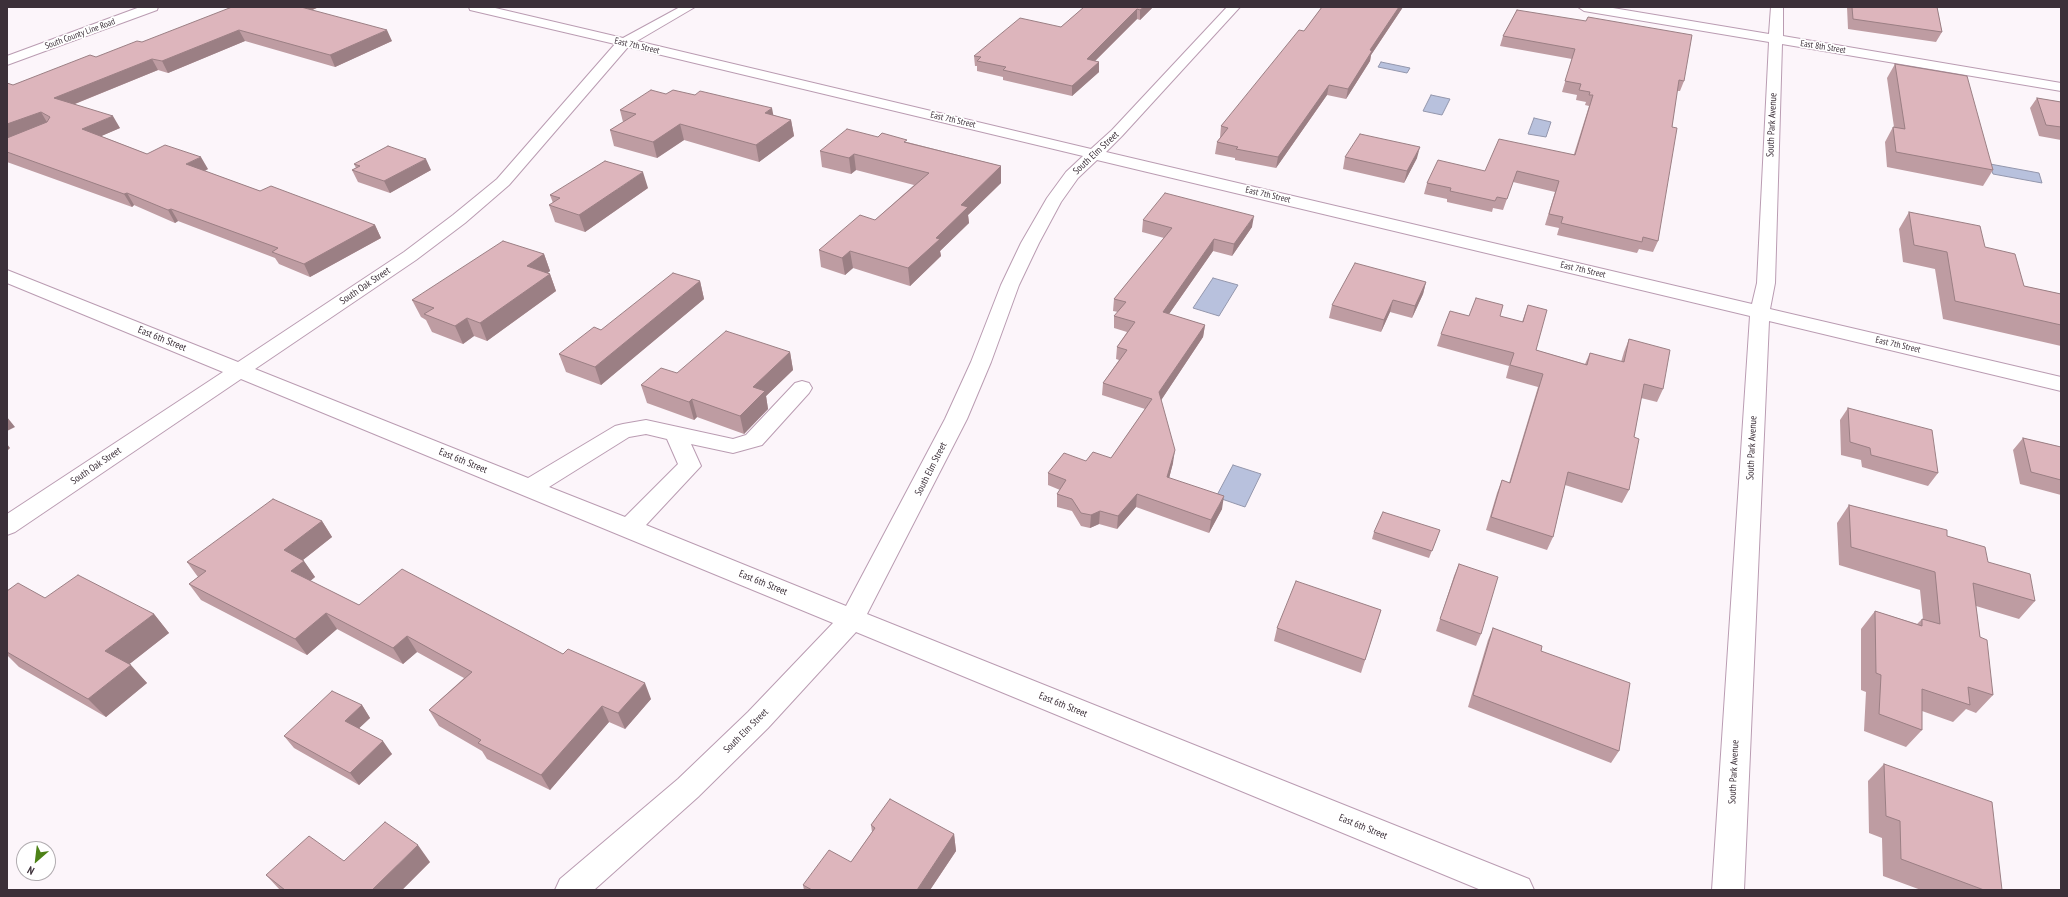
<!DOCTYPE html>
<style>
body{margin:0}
#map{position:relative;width:2068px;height:897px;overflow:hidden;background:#fcf5fa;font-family:"PT Sans Narrow",sans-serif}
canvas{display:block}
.frame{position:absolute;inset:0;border:8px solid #3c3039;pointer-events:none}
.north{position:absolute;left:16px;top:841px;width:40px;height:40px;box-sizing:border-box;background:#fff;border:1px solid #b1acb0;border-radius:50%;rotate:208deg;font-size:11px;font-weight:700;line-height:16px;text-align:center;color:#3c3039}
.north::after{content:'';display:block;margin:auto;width:14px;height:18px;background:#4d8217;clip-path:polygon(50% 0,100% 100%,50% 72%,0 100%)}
</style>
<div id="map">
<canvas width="2068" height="897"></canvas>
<div class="frame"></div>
<div class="north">N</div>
</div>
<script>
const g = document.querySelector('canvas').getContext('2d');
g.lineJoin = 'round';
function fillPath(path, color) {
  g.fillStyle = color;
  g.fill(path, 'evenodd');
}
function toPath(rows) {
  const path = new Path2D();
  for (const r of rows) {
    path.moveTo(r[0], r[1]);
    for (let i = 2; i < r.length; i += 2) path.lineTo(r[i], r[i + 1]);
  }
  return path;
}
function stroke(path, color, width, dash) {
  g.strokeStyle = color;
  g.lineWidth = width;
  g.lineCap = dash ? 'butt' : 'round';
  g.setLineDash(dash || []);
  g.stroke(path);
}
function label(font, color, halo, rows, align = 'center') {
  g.font = font + ' "PT Sans Narrow",sans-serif';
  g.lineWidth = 3.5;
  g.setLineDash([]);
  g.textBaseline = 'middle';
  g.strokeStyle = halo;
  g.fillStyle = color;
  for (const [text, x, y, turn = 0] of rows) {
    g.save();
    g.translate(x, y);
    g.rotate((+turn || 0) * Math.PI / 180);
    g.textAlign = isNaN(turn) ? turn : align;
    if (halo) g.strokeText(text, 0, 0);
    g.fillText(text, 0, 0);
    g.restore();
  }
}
const water = toPath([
 [1381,62,1410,68,1407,73,1378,67,1381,62],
 [1431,95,1450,99,1442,115,1423,111,1431,95],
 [1534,118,1551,122,1546,137,1528,134,1534,118],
 [1990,164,2039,173,2042,183,1993,174,1990,164],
 [1213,278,1238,285,1219,316,1193,308,1213,278],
 [1233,465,1261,474,1245,507,1216,497,1233,465]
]);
const minor = toPath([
 [469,7,491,7,623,38,680,7,695,7,637,41,1091,149,1112,130,1227,7,1240,7,1122,136,1106,152,1752,304,1757,283,1769,42,1584,11,1578,7,1607,7,1769,34,1771,7,1783,7,1783,36,2061,83,2061,91,1782,44,1775,283,1770,309,2061,377,2061,391,1769,321,1744,890,1712,890,1750,316,1097,160,1078,178,1061,202,1039,243,1019,285,991,362,967,419,867,614,1529,879,1534,890,1481,890,856,632,768,728,698,797,594,890,555,890,560,879,678,779,748,712,833,623,241,379,15,532,7,535,7,514,223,372,7,283,7,270,238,362,404,252,453,215,497,179,615,44,470,10,469,7],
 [628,47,1083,156,1066,172,1047,198,1021,243,1001,285,971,362,945,419,846,606,646,525,701,466,691,444,733,453,762,445,809,393,812,388,809,383,802,381,795,383,746,435,733,439,646,420,623,424,615,426,528,478,255,369,416,260,465,223,509,185,628,47],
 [646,434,667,439,678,464,625,517,549,487,629,437,646,434]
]);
const major = toPath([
 [140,7,158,7,157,10,7,65,7,56,140,7]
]);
const wall = toPath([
 [319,7,312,10,392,41,335,67,245,41,168,73,158,70,75,104,120,128,101,136,147,154,208,169,205,171,260,191,375,225,381,238,310,277,279,264,275,258,178,221,175,223,134,205,132,207,7,162,7,83,13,85,142,42],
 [1084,7,1153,7,1140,20,1137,19,1095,61,1099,62,1099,72,1072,96,1003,80,1003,77,977,71,977,66,975,66,974,56,1061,27],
 [1322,7,1403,7,1371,55,1370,61,1346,99,1327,95,1276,168,1235,160,1235,158,1215,154,1217,142,1220,138,1221,126,1304,31],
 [1847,7,1937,7,1942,32,1936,42,1848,29],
 [1517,10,1684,81,1680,91,1677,91,1672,127,1658,241,1653,252,1639,249,1637,253,1557,235,1559,228,1545,225,1555,192,1513,182,1503,210,1493,208,1492,212,1447,202,1447,199,1424,194,1427,183,1485,171,1574,154,1589,106,1585,105,1586,102,1576,100,1577,95,1562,92,1572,59,1500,46,1503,36],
 [1895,64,1993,170,1983,186,1887,167,1885,142,1893,127,1894,127,1887,78],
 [666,94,773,115,791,120,794,136,759,162,684,140,657,158,614,146,610,130,623,122,620,110],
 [2037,98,2061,102,2061,140,2039,136,2030,108],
 [878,137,907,142,1001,166,1001,183,968,215,969,223,940,251,941,256,910,286,853,268,845,275,821,267,819,250,875,220,914,185,856,170,851,174,822,167,820,151],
 [1345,157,1417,158,1404,183,1343,169],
 [354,164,431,170,390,193,358,182,352,170,356,168],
 [648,188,585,232,555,222,549,205,553,203,550,195],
 [1909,212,1985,247,2024,286,2061,294,2061,346,1943,319,1935,269,1903,262,1899,229],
 [1143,220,1252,227,1232,256,1213,251,1169,314,1205,325,1203,337,1161,400,1173,463,1169,478,1222,509,1209,533,1136,507,1117,529,1099,524,1090,528,1081,526,1072,511,1057,507,1057,494,1060,490,1048,485,1048,473,1086,461,1111,458,1145,409,1102,395,1103,383,1119,360,1116,359,1117,347,1127,332,1114,328,1114,316,1118,312,1113,311,1114,299,1164,238,1142,232],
 [544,254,550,271,548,273,550,274,556,291,487,341,474,336,463,344,432,332,426,320,421,317,412,300],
 [700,281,704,299,601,385,566,372,559,354],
 [1426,282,1423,294,1412,318,1390,312,1381,332,1329,318,1332,305],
 [1528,305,1536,350,1585,364,1590,353,1621,362,1624,352,1629,339,1663,389,1657,402,1641,398,1634,437,1629,490,1622,503,1565,485,1553,537,1547,550,1486,530,1497,493,1502,480,1509,483,1538,387,1506,378,1509,366,1437,346,1441,334,1469,316,1500,316,1522,322],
 [790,352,793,370,766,396,768,409,744,434,697,417,694,420,647,403,641,385,677,373],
 [1848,408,1938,473,1928,486,1862,467,1861,460,1841,455,1840,420],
 [2023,438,2061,447,2061,495,2020,484,2013,450],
 [1849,505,1947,536,1988,562,2035,601,2019,619,1976,606,1980,637,1993,695,1976,713,1966,709,1953,722,1922,711,1922,730,1906,747,1864,731,1866,692,1861,690,1861,629,1875,611,1917,624,1922,619,1923,619,1920,590,1839,565,1837,523],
 [322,521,332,537,303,560,315,577,310,581,359,605,651,699,625,729,609,722,550,790,487,759,482,751,439,726,429,710,464,678,417,652,403,664,337,629,307,655,201,600,189,584,198,577,187,562],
 [1440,530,1429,558,1372,539,1374,532],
 [1459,564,1481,634,1476,646,1436,631,1454,576],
 [7,591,45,598,154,614,169,633,129,664,147,683,106,717,19,667,7,655],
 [1381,610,1361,673,1274,641,1277,628],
 [1493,628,1541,651,1619,751,1611,763,1468,707,1488,640],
 [362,705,370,718,359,728,392,754,359,785,294,748,284,736],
 [1884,764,2002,890,1921,890,1883,876,1882,838,1869,833,1868,781],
 [871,825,954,834,956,851,930,890,804,890,803,885,851,862,872,832],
 [430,862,402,890,280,890,266,875]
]);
const shadedWall = toPath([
 [294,7,319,7,298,16],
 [1144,7,1153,7,1140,20,1140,10],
 [1399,7,1403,7,1371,55,1370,61,1346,99,1348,89,1370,50],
 [1137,9,1137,19,1087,69,1087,59],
 [239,30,245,41,168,73,162,61],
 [387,30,392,41,335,67,330,55],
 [152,59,158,70,62,109,54,98],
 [1099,62,1099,72,1072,96,1072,86],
 [1329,85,1327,95,1276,168,1278,157],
 [772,108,775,124,765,113],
 [41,112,48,124,7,139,7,124],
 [113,116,120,128,90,141,82,129],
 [791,120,794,136,759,162,756,145],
 [680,124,684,140,657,158,653,142],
 [1420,147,1417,158,1404,183,1407,171],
 [854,154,856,170,851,174,849,158],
 [201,157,208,169,193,176,186,164],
 [426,159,431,170,390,193,384,181],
 [1001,166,1001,183,968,215,969,223,940,251,941,256,910,286,908,268,936,238,961,205],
 [643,172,648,188,585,232,579,215],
 [127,193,134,205,132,207,124,194],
 [171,209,178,221,175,223,168,210],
 [1254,216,1252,227,1232,256,1234,244],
 [375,225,381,238,310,277,304,264],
 [1214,239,1213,251,1162,324,1163,312],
 [850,251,853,268,845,275,842,258],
 [544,254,550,271,533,283,527,266],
 [550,274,556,291,487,341,480,323],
 [700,281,704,299,601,385,595,367],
 [1426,282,1423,294,1412,318,1415,306],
 [1393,300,1390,312,1381,332,1384,320],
 [467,318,474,336,463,344,455,326],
 [1205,325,1203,337,1158,405,1159,392],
 [790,352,793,370,766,396,768,409,744,434,740,416,753,387],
 [692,399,697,417,694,420,689,402],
 [7,417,15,427,7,431],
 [7,444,10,448,7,451],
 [1175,450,1173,463,1166,490,1167,477],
 [1137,494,1136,507,1117,529,1118,516],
 [1224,496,1222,509,1209,533,1211,520],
 [1100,511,1099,524,1090,528,1091,515],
 [322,521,332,537,294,567,284,550],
 [304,561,315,577,302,588,291,571],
 [326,613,337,629,307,655,295,639],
 [154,614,169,633,122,670,105,651],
 [407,636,417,652,403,664,393,648],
 [131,665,147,683,106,717,88,699],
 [645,683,651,699,625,729,618,713],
 [362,705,370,718,354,733,345,721],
 [602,706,609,722,550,790,541,775],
 [383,741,392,754,359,785,350,773],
 [954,834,956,851,930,890,917,890],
 [418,845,430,862,402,890,372,890]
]);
const building = toPath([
 [232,7,301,7,387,30,330,55,239,30,162,61,152,59,54,98,113,116,82,129,147,154,165,145,201,157,186,164,260,191,271,186,375,225,304,264,272,252,278,248,171,209,168,210,127,193,124,194,7,152,7,138,47,122,50,117,41,112,7,124,7,83,13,85,90,55,96,57,137,41,142,42,232,7],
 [1084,7,1144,7,1140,10,1137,9,1087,59,1099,62,1072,86,1003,70,1006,67,977,61,981,57,974,56,1020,18,1061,27,1084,7],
 [1322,7,1399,7,1370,50,1372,51,1348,89,1329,85,1278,157,1236,149,1238,147,1217,142,1228,128,1221,126,1299,30,1304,31,1322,7],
 [1852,7,1937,7,1942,32,1853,19,1852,7],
 [1517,10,1586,21,1588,17,1692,35,1684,81,1679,80,1672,127,1677,128,1658,241,1643,237,1642,242,1561,223,1563,217,1549,214,1559,181,1517,171,1507,199,1497,197,1495,201,1450,191,1451,188,1427,183,1438,160,1485,171,1499,139,1575,155,1593,95,1589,95,1590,92,1579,90,1581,84,1565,81,1575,49,1503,36,1517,10],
 [1895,64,1967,76,1993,170,1896,152,1893,127,1905,129,1895,64],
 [651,90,666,94,673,90,695,95,700,91,772,108,765,113,791,120,756,145,680,124,653,142,610,130,636,114,620,110,651,90],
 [2037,98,2061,102,2061,127,2046,125,2037,98],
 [847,129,878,137,882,133,907,140,904,142,1001,166,961,205,968,207,936,238,940,239,908,268,850,251,842,258,819,250,860,215,875,220,929,173,854,154,849,158,820,151,847,129],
 [1360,134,1420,147,1407,171,1345,157,1360,134],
 [388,146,426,159,384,181,352,170,360,166,354,164,388,146],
 [605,161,643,172,579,215,549,205,560,198,550,195,605,161],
 [1165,193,1254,216,1234,244,1214,239,1163,312,1205,325,1159,392,1175,450,1167,477,1224,496,1211,520,1137,494,1118,516,1100,511,1091,515,1081,513,1072,499,1057,494,1066,480,1048,473,1064,453,1086,461,1093,452,1111,458,1152,399,1103,383,1127,350,1117,347,1135,322,1114,316,1126,302,1114,299,1172,228,1143,220,1165,193],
 [1909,212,1980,226,1985,247,2015,254,2024,286,2061,294,2061,325,1955,301,1947,252,1914,245,1909,212],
 [503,241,544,254,527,266,550,274,480,323,467,318,455,326,424,314,434,308,412,300,503,241],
 [1355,263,1426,282,1415,306,1393,300,1384,320,1332,305,1355,263],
 [673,273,700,281,595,367,559,354,594,327,601,330,673,273],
 [1476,298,1503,305,1500,316,1523,322,1528,305,1547,310,1536,350,1587,365,1590,353,1624,362,1629,339,1670,350,1663,389,1644,384,1634,437,1639,439,1629,490,1568,472,1553,537,1491,517,1502,480,1510,483,1543,374,1510,365,1514,353,1441,334,1450,311,1469,316,1476,298],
 [726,331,790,352,753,387,765,391,740,416,692,399,689,402,641,385,661,368,677,373,726,331],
 [1848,408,1932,430,1938,473,1871,455,1870,448,1850,442,1848,408],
 [2023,438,2061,447,2061,480,2031,472,2023,438],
 [273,499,322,521,284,550,304,561,291,571,359,605,402,569,563,654,568,649,645,683,618,713,602,706,541,775,478,743,481,740,429,710,472,672,407,636,393,648,326,613,295,639,189,584,206,571,187,562,273,499],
 [1849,505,1947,530,1947,536,1985,547,1988,562,2030,574,2035,601,1973,583,1980,637,1987,640,1993,695,1968,687,1970,705,1922,689,1922,730,1879,714,1881,675,1876,673,1875,611,1922,626,1922,619,1940,624,1935,572,1851,547,1849,505],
 [1383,512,1440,530,1432,551,1374,532,1383,512],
 [1459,564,1498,577,1481,634,1440,619,1459,564],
 [78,575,154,614,105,651,131,665,88,699,7,652,7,591,18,583,45,598,78,575],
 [1296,581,1381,610,1365,660,1277,628,1296,581],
 [1493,628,1542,646,1541,651,1630,683,1619,751,1473,695,1493,628],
 [332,691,362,705,345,721,383,741,350,773,284,736,332,691],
 [1884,764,1992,802,2002,890,1984,890,1901,859,1900,821,1886,816,1884,764],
 [890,799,954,834,917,890,812,890,803,885,829,850,851,862,875,828,871,825,890,799],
 [385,822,418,845,372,890,285,890,266,875,309,836,344,861,385,822]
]);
const farStreetnames = [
 ["South County Line Road",80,34,-20],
 ["East 7th Street",637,46,13],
 ["East 8th Street",1823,47,9],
 ["East 7th Street",953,120,13],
 ["East 7th Street",1268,195,13],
 ["East 7th Street",1583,270,13],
 ["East 7th Street",1898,345,13]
];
const streetNames = [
 ["South Park Avenue",1772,125,-87],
 ["South Elm Street",1096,153,-43],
 ["South Oak Street",365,286,-34],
 ["East 6th Street",162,339,22],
 ["South Park Avenue",1752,448,-87],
 ["East 6th Street",463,461,22],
 ["South Oak Street",96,466,-34],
 ["South Elm Street",931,469,-63],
 ["East 6th Street",763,583,22],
 ["East 6th Street",1063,705,22],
 ["South Elm Street",746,731,-45],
 ["South Park Avenue",1734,772,-87],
 ["East 6th Street",1363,827,22]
];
fillPath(water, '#b8c1dd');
stroke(water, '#9396ac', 1);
stroke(minor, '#ba9cb2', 2);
stroke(major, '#ba9cb2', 2);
fillPath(minor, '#fff');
fillPath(major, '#fff');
fillPath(wall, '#be9ca2');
fillPath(shadedWall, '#9b7f84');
fillPath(building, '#ddb5bc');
stroke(building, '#9b7f84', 1);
label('9px', '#3c3039', '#fff', farStreetnames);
label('10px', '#3c3039', '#fff', streetNames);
</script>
